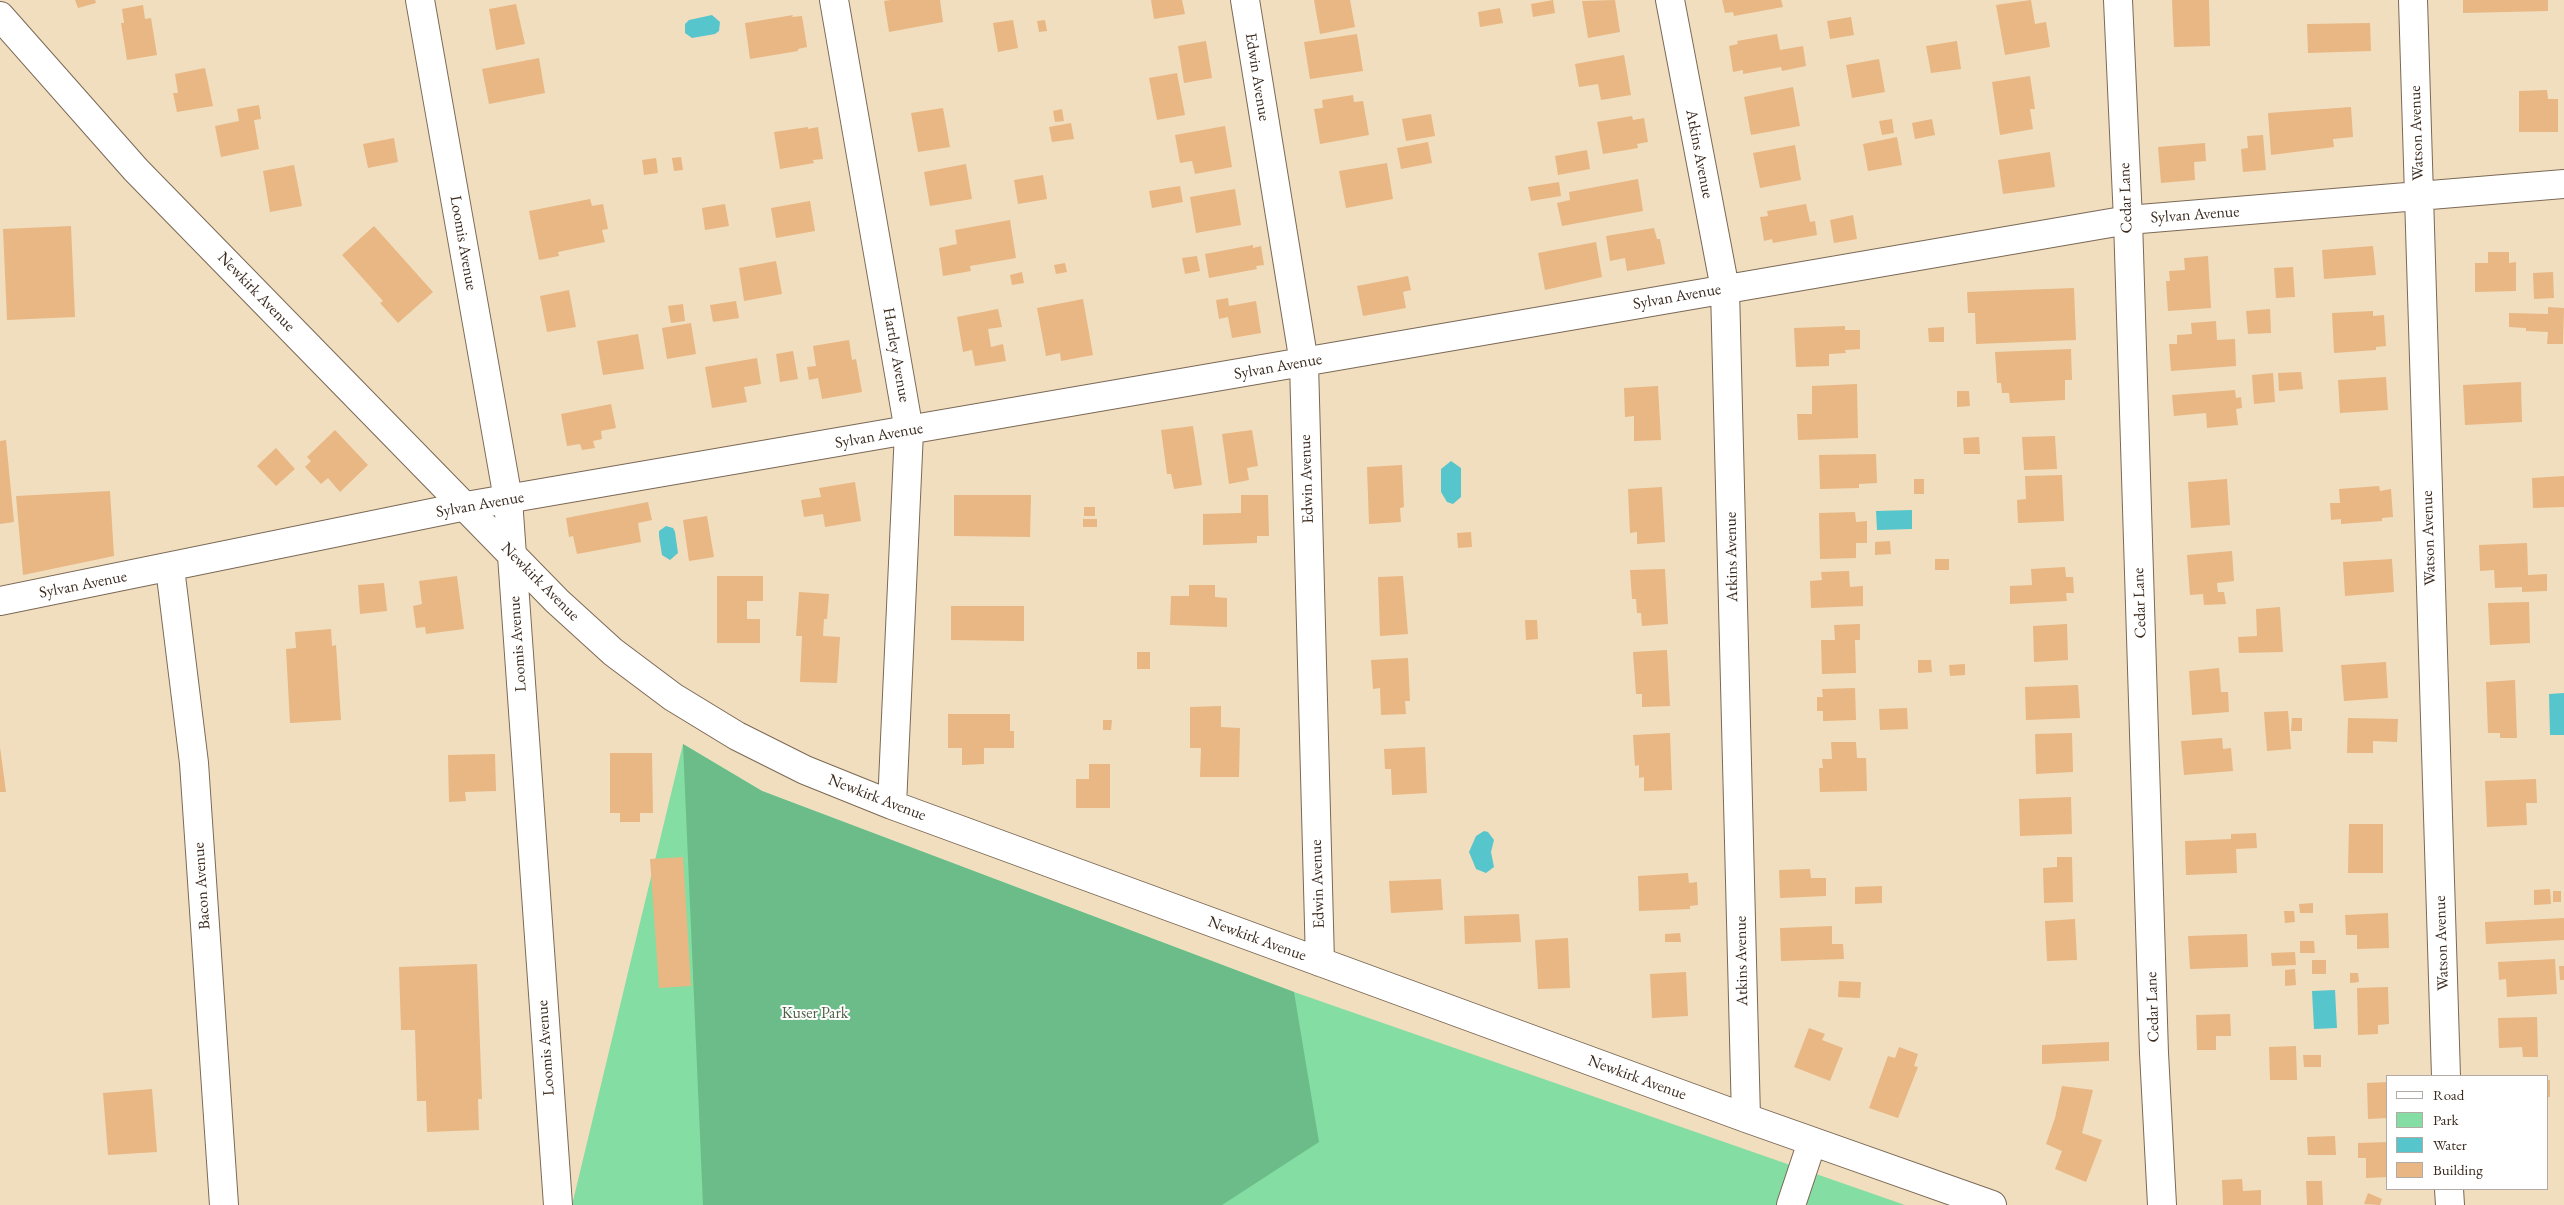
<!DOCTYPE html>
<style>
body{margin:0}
#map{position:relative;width:2564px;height:1205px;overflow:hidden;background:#f1debf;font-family:"EB Garamond",serif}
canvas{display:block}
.legend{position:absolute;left:2386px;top:1075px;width:162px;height:115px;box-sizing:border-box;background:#fff;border:1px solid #b1aaa5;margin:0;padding:6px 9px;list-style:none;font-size:15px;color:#3b2a1e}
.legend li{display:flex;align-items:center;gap:10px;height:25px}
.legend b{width:25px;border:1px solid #b1aaa5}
</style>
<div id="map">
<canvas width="2564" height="1205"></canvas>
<ul class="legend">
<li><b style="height:6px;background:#fff"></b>Road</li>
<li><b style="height:14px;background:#84dda2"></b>Park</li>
<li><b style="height:14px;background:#57c5cc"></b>Water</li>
<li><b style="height:14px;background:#e8b783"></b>Building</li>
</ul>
</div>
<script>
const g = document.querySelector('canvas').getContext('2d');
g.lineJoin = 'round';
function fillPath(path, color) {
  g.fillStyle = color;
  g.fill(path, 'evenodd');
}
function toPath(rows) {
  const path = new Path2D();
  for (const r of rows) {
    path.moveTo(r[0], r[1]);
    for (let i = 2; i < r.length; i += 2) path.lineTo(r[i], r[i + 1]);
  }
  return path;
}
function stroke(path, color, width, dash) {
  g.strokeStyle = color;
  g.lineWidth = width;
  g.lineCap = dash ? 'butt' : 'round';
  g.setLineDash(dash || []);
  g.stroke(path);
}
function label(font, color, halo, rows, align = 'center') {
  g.font = font + ' "EB Garamond",serif';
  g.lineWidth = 4;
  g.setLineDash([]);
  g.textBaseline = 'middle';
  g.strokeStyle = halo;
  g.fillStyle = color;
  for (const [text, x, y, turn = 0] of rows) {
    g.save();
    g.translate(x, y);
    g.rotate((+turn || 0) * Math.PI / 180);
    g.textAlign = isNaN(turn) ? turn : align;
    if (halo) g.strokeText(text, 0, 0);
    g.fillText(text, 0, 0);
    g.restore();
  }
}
const green = toPath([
 [683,744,762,791,1294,992,1905,1205,572,1205]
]);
const forest = toPath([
 [683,744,762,791,1294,992,1319,1142,1222,1205,703,1205]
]);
const water = toPath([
 [712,15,720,22,719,31,715,34,692,38,685,33,685,24,689,20],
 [1451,461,1461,468,1461,497,1453,504,1447,502,1441,492,1441,469],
 [1912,510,1912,529,1877,530,1876,511],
 [666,526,673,528,675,532,678,553,670,560,662,555,659,536,659,531],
 [2564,693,2564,735,2550,735,2549,694],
 [1484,831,1488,832,1494,840,1491,852,1494,867,1486,873,1476,869,1469,852,1476,836],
 [2335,990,2337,1028,2314,1029,2312,991]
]);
const building = toPath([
 [75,0,95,0,96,3,78,8],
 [891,0,940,0,943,22,889,32,884,1],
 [1151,0,1182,0,1185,14,1154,19],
 [1314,0,1350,0,1355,27,1320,34],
 [1553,0,1555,13,1533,17,1531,4],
 [1615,0,1620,32,1588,38,1582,1],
 [1722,0,1781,0,1783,7,1734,16,1733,12,1725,13],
 [2031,0,2035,24,2046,22,2050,47,2005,55,1996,5],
 [2172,0,2209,0,2210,46,2174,47],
 [2463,0,2548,0,2548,11,2463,13],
 [516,4,525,44,496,50,489,9],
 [143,5,145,19,151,18,157,55,127,60,121,23,124,23,122,9],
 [1500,8,1503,23,1480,27,1478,12],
 [793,15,792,17,802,16,807,47,798,49,798,51,750,59,745,23],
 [1851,17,1854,35,1830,39,1827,21],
 [1013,20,1018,48,998,52,993,23],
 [1045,20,1047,31,1039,32,1037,21],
 [2370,23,2371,51,2308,53,2307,24],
 [1357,34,1363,71,1310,79,1304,42],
 [1777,34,1780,50,1803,46,1806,66,1782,71,1781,67,1743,74,1743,70,1733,72,1729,46,1738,44,1737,41],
 [1206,41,1212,78,1184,83,1178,46],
 [1957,41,1961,69,1931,73,1926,46],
 [1624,55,1631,95,1601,100,1598,84,1579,87,1575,64],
 [539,58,545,93,489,104,482,69],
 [1879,59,1885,92,1852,98,1846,65],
 [205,68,213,106,177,112,173,93,178,93,175,74],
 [1177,73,1185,115,1157,120,1149,78],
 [2030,76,2035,109,2030,109,2033,129,2000,135,1992,82],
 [1793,87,1800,126,1751,135,1744,97],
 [2547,90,2548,99,2558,99,2558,132,2519,132,2519,91],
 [1353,95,1354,102,1363,101,1369,135,1320,144,1314,109,1323,108,1322,100],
 [259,105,261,119,254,120,259,149,221,157,215,126,239,121,237,109],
 [2351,107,2353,137,2333,139,2334,147,2271,155,2268,113],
 [943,108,950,147,918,152,911,113],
 [1062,109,1064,121,1055,122,1053,111],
 [1431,114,1435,136,1406,141,1402,119],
 [1632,116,1633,120,1644,118,1648,142,1637,144,1638,148,1603,154,1597,122],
 [1892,119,1894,133,1882,135,1879,121],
 [1932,119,1935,135,1915,139,1912,123],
 [1071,123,1074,139,1052,142,1049,127],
 [1225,126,1232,167,1195,174,1192,161,1180,163,1175,135],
 [808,127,808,129,818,127,823,159,813,160,814,163,780,169,774,132],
 [2263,135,2266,170,2243,172,2241,149,2248,148,2247,136],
 [1897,137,1902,165,1868,171,1863,144],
 [394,138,398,162,368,168,363,144],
 [1428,142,1432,163,1401,169,1397,148],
 [2205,143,2206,161,2194,162,2195,180,2161,183,2158,147],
 [1795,145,1801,180,1760,188,1753,153],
 [1587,150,1590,169,1558,175,1555,156],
 [2050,152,2055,187,2003,194,1998,160],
 [681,157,683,170,674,171,672,158],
 [656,158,658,173,644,175,642,160],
 [1387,163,1393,199,1346,208,1339,171],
 [966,164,972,199,930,206,924,172],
 [294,165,302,206,270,212,263,171],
 [1043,175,1047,199,1018,204,1014,180],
 [1638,179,1643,211,1562,226,1557,203,1570,200,1569,192],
 [1559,182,1561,196,1531,201,1528,187],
 [1180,186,1183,202,1152,208,1149,191],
 [1235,189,1241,225,1196,233,1190,197],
 [590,199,592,206,603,204,608,229,602,230,605,242,558,252,559,256,539,260,529,211],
 [810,201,815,231,776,238,771,208],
 [725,204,729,226,705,230,702,208],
 [1806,204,1810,222,1815,221,1817,235,1773,243,1772,239,1764,241,1760,217,1768,216,1767,211],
 [1853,215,1857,239,1834,243,1830,220],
 [1010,220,1016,258,970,266,971,271,943,276,939,248,957,244,955,230],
 [71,226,75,317,7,320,3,229],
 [374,226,433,292,398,323,380,303,383,301,342,255],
 [1654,228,1657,239,1660,239,1665,264,1627,271,1625,258,1610,261,1606,236],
 [1596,242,1602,277,1545,290,1538,253],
 [1253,245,1253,248,1261,246,1264,265,1256,266,1257,269,1209,278,1205,254],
 [2373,246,2376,275,2324,279,2322,250],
 [2488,252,2509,252,2509,263,2516,262,2516,291,2475,292,2475,263,2488,263],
 [1197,256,1200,271,1185,274,1182,258],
 [2208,256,2211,308,2168,311,2166,281,2170,281,2169,271,2185,270,2184,258],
 [776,261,782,294,744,301,739,268],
 [1065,263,1067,272,1056,274,1054,265],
 [2293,267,2295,297,2276,298,2274,268],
 [1022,272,1024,283,1012,285,1010,275],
 [2553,272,2554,298,2534,299,2533,273],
 [1408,276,1411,290,1403,292,1406,308,1363,316,1357,286],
 [2074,288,2076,340,1976,344,1975,313,1968,313,1967,292],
 [569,290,576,327,547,332,540,296],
 [1228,298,1229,306,1256,301,1261,333,1232,338,1228,317,1219,319,1216,300],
 [1083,299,1093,355,1061,361,1060,353,1046,356,1037,308],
 [736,301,739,318,713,322,710,305],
 [683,304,685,321,671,323,668,306],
 [2548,307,2564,308,2563,344,2547,344,2548,332,2526,331,2526,328,2509,327,2509,313,2548,314],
 [998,309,1002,327,988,329,991,347,1003,344,1006,361,975,366,972,350,963,352,957,317],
 [2270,309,2271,333,2248,334,2246,311],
 [2373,311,2373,316,2384,315,2386,346,2376,347,2376,350,2334,353,2332,313],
 [2216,321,2217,340,2235,339,2236,366,2171,371,2169,344,2177,344,2177,335,2192,334,2191,323],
 [691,323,696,354,667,359,662,328],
 [1845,326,1845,330,1860,330,1860,349,1845,350,1846,353,1829,354,1829,366,1796,367,1794,328],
 [1944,327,1944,342,1929,342,1928,328],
 [638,334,644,369,603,375,597,341],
 [849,340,852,360,856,359,862,392,822,399,818,378,809,380,807,367,816,366,813,346],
 [2071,349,2072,380,2065,380,2065,400,2010,403,2009,393,2002,393,2001,383,1997,383,1995,352],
 [793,351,798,379,780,382,776,354],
 [757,358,761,384,744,387,747,402,712,408,705,367],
 [2301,372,2303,389,2279,391,2278,373],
 [2273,373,2275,402,2254,404,2252,375],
 [2386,377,2388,410,2340,413,2338,380],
 [2521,382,2522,422,2465,425,2463,385],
 [1857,384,1858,438,1798,440,1797,414,1812,414,1812,386],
 [1658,386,1661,440,1634,441,1634,416,1625,417,1624,388],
 [2235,390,2236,398,2241,397,2242,408,2236,409,2238,425,2207,428,2206,413,2174,416,2172,395],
 [1957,391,1969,391,1970,406,1957,407],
 [611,404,616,428,601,431,602,439,593,441,595,448,582,450,580,444,567,446,561,414],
 [1193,426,1202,485,1174,489,1171,474,1167,474,1161,430],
 [335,430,368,465,340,492,328,478,321,484,305,467,311,461,307,457],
 [1252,430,1258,466,1247,468,1249,480,1229,484,1222,434],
 [2055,436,2057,469,2024,470,2022,437],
 [1979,437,1980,454,1964,454,1963,438],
 [6,440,14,522,0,524,0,441],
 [276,448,295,469,276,486,257,466],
 [1876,454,1877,483,1859,484,1859,488,1820,489,1819,455],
 [1402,465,1404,507,1400,508,1401,522,1369,524,1367,467],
 [2062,475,2064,521,2018,523,2017,500,2026,499,2025,476],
 [2564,476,2564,507,2533,508,2532,478],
 [1914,479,1924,479,1924,494,1914,494],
 [2227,479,2230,525,2191,528,2188,482],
 [855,482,861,521,825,527,823,514,804,517,801,500,821,497,819,488],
 [2379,486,2380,491,2391,489,2393,517,2382,518,2382,521,2341,524,2341,519,2331,520,2330,503,2340,503,2339,489],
 [1662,487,1665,542,1637,544,1637,532,1630,533,1628,489],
 [110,491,114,556,23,575,16,496],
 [954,495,1031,495,1030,537,954,536],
 [1241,495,1268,495,1269,536,1257,536,1257,543,1203,545,1203,514,1241,513],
 [648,502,652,520,638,523,641,542,577,554,573,536,569,537,566,518],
 [1084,507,1095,507,1095,516,1084,516],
 [1855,512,1856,522,1867,521,1867,543,1856,543,1856,558,1820,559,1819,513],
 [707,516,714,557,689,561,683,520],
 [1083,519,1097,519,1097,527,1083,527],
 [1471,532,1472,547,1458,548,1457,533],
 [1890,541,1891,554,1875,555,1875,542],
 [2527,543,2528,575,2547,574,2547,591,2522,592,2522,587,2495,588,2494,570,2480,571,2479,545],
 [2232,551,2234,581,2217,583,2218,592,2224,592,2226,604,2204,605,2203,594,2190,595,2187,555],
 [1935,559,1949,559,1949,570,1935,570],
 [2392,559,2394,592,2345,596,2343,562],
 [2065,567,2066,577,2073,577,2074,593,2066,593,2067,601,2010,604,2010,586,2032,585,2031,569],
 [1665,569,1668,624,1642,626,1641,613,1637,613,1636,599,1632,599,1630,570],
 [1849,571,1850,587,1863,586,1863,606,1811,608,1810,581,1822,580,1821,572],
 [457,576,464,629,426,634,425,627,416,628,413,606,422,604,419,581],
 [717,576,763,576,763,601,747,601,747,619,760,619,760,643,717,643],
 [1403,576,1408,634,1380,636,1378,577],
 [384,583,387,611,360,614,358,585],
 [1189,585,1215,585,1215,597,1227,598,1227,627,1170,625,1171,596,1189,596],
 [799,592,829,594,827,619,824,619,823,636,840,637,837,683,800,682,802,636,796,636],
 [2529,602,2530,643,2490,645,2488,603],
 [951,606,1024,606,1024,641,951,640],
 [2280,607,2283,652,2239,653,2238,637,2257,636,2256,609],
 [1525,620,1537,620,1538,639,1526,640],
 [1860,624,1860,640,1855,640,1856,673,1822,674,1821,640,1835,640,1834,625],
 [2067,624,2068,660,2034,662,2033,626],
 [331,629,332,646,336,645,341,720,290,723,286,649,296,648,295,632],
 [1667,650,1670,706,1642,707,1642,694,1636,694,1633,652],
 [1137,652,1150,652,1150,669,1137,669],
 [1408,658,1410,701,1405,701,1406,714,1381,715,1380,688,1373,689,1371,660],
 [1918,660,1931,660,1932,672,1918,673],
 [2386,662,2388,698,2344,701,2341,665],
 [1965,664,1965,675,1950,676,1949,665],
 [2219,668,2221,692,2228,692,2229,712,2192,715,2189,671],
 [2515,680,2517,738,2500,738,2500,733,2488,733,2486,682],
 [2078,685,2080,718,2026,720,2025,687],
 [1855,688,1856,720,1823,721,1823,711,1817,711,1817,697,1823,697,1822,689],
 [1221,706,1221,727,1240,728,1239,777,1200,777,1201,748,1190,748,1190,707],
 [1907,708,1908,729,1880,730,1879,709],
 [2288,711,2291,749,2267,751,2264,712],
 [948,714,1010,714,1010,731,1014,731,1014,748,984,748,984,764,962,765,962,748,948,748],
 [2292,718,2302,718,2302,731,2291,731],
 [2348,718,2398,719,2397,742,2373,741,2373,753,2347,753],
 [1103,720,1112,720,1111,730,1103,730],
 [1670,733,1672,790,1644,791,1644,777,1639,778,1639,765,1635,766,1633,735],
 [2072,733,2073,772,2036,774,2035,734],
 [2222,738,2223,749,2231,748,2233,771,2184,775,2181,741],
 [1831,742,1856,742,1857,758,1866,758,1867,791,1820,792,1819,768,1823,768,1822,759,1832,759],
 [0,747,6,792,0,792],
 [1425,747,1427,793,1392,795,1391,769,1385,769,1384,749],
 [610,753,652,753,653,813,640,813,640,822,620,822,620,813,610,813],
 [495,754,496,791,465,792,466,801,449,802,448,755],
 [1089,764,1110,764,1110,808,1076,808,1076,779,1089,779],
 [2536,779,2537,803,2526,803,2527,825,2487,827,2485,781],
 [2071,797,2072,834,2020,836,2019,799],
 [2349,824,2383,824,2383,873,2348,873],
 [2256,833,2257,848,2236,849,2237,873,2186,875,2185,841,2231,839,2231,834],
 [683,857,691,986,659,988,650,859],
 [2057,857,2072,857,2073,902,2044,903,2043,868,2057,867],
 [1810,869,1811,878,1826,878,1826,896,1780,898,1779,870],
 [1688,873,1689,883,1697,882,1698,905,1690,906,1690,909,1639,911,1638,876],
 [1441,879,1443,910,1391,913,1389,881],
 [1882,886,1882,903,1855,904,1855,887],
 [2550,889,2551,904,2534,905,2534,890],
 [2553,891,2561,891,2561,902,2553,902],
 [2313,903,2313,913,2300,913,2299,904],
 [2284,911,2294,911,2295,922,2285,923],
 [2388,913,2389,948,2357,949,2357,935,2346,935,2345,915],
 [1519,914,1521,942,1465,944,1464,916],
 [2564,918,2564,940,2486,944,2485,922],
 [2075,919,2077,960,2047,961,2045,921],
 [1832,926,1832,944,1843,944,1844,959,1781,961,1780,928],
 [1680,933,1681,942,1665,942,1665,934],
 [2247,934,2248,967,2190,969,2188,936],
 [1568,938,1570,988,1538,989,1535,940],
 [2300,941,2314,941,2315,953,2300,953],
 [2295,952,2296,965,2272,966,2271,953],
 [2555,959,2557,994,2507,997,2506,979,2499,980,2498,962],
 [2312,960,2326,960,2326,974,2312,974],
 [477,964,482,1099,478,1099,479,1130,427,1132,426,1101,417,1101,415,1030,401,1030,399,967],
 [2559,966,2564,966,2564,980,2560,980],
 [2295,969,2296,985,2285,986,2285,970],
 [1686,972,1688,1016,1652,1018,1650,974],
 [2350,973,2358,973,2359,982,2350,983],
 [1839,981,1861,982,1860,998,1838,997],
 [2388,987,2389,1024,2378,1025,2378,1034,2358,1035,2357,988],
 [2230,1014,2231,1036,2216,1036,2216,1050,2197,1050,2196,1015],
 [2537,1017,2538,1057,2523,1057,2522,1047,2499,1048,2498,1018],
 [1809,1028,1825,1034,1822,1040,1843,1048,1830,1081,1794,1067],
 [2109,1042,2109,1061,2042,1064,2042,1045],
 [2296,1046,2297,1080,2270,1080,2269,1047],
 [1899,1047,1918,1054,1914,1066,1918,1067,1898,1118,1869,1108,1888,1056,1895,1058],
 [2303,1055,2321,1055,2321,1067,2304,1067],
 [2548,1080,2550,1080,2550,1097,2548,1097],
 [2388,1082,2388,1118,2368,1119,2367,1083],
 [2062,1086,2093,1090,2082,1133,2102,1140,2086,1182,2055,1169,2062,1151,2046,1144,2055,1118],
 [152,1089,157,1152,108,1155,103,1093],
 [2335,1136,2336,1155,2308,1155,2307,1137],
 [2388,1142,2388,1177,2366,1178,2366,1158,2358,1158,2358,1143],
 [2242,1179,2243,1191,2261,1190,2261,1205,2223,1205,2222,1180],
 [2306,1181,2322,1181,2323,1205,2307,1205],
 [2368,1193,2382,1199,2380,1205,2364,1204]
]);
const minor = toPath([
 [420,0,508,499,558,1205],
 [834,0,909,431,892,805],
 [1245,0,1304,363,1320,962],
 [1670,0,1725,289,1746,1118],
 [2118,0,2128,220,2154,1053,2162,1205],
 [2413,0,2446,1076],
 [0,16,136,170,557,601,613,652,673,697,737,736,805,770,892,805,1746,1118,1992,1205],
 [170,568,194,763,224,1205],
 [0,601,466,506,2128,220,2564,184],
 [2449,1189,2450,1205],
 [1791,1205,1812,1142]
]);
const streetNames = [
 ["Edwin Avenue",1257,77,81],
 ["Watson Avenue",2417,133,-92],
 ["Atkins Avenue",1699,154,79],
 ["Cedar Lane",2126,198,-92],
 ["Sylvan Avenue",2195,215,-4],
 ["Loomis Avenue",463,243,80],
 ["Newkirk Avenue",256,292,46],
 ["Sylvan Avenue",1677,297,-10],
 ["Hartley Avenue",896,355,80],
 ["Sylvan Avenue",1278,367,-10],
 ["Sylvan Avenue",879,436,-10],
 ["Edwin Avenue",1307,479,-92],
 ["Sylvan Avenue",480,505,-10],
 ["Watson Avenue",2429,538,-92],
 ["Atkins Avenue",1732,557,-91],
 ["Newkirk Avenue",540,582,45],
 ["Sylvan Avenue",83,585,-11],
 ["Cedar Lane",2140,603,-92],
 ["Loomis Avenue",518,644,-94],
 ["Newkirk Avenue",877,798,21],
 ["Edwin Avenue",1318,884,-92],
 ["Bacon Avenue",202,886,-94],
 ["Newkirk Avenue",1257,939,20],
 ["Watson Avenue",2442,943,-92],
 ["Atkins Avenue",1742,961,-91],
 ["Cedar Lane",2153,1007,-92],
 ["Loomis Avenue",546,1048,-94],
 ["Newkirk Avenue",1637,1078,20]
];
const parkNames = [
 ["Kuser Park",815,1014]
];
fillPath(green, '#84dda2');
fillPath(forest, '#6bbc88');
fillPath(water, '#57c5cc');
fillPath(building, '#e8b783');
stroke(minor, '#7b6956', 30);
stroke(minor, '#fff', 28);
label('16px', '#3b2a1e', '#fff', streetNames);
label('16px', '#516046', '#fff', parkNames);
</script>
